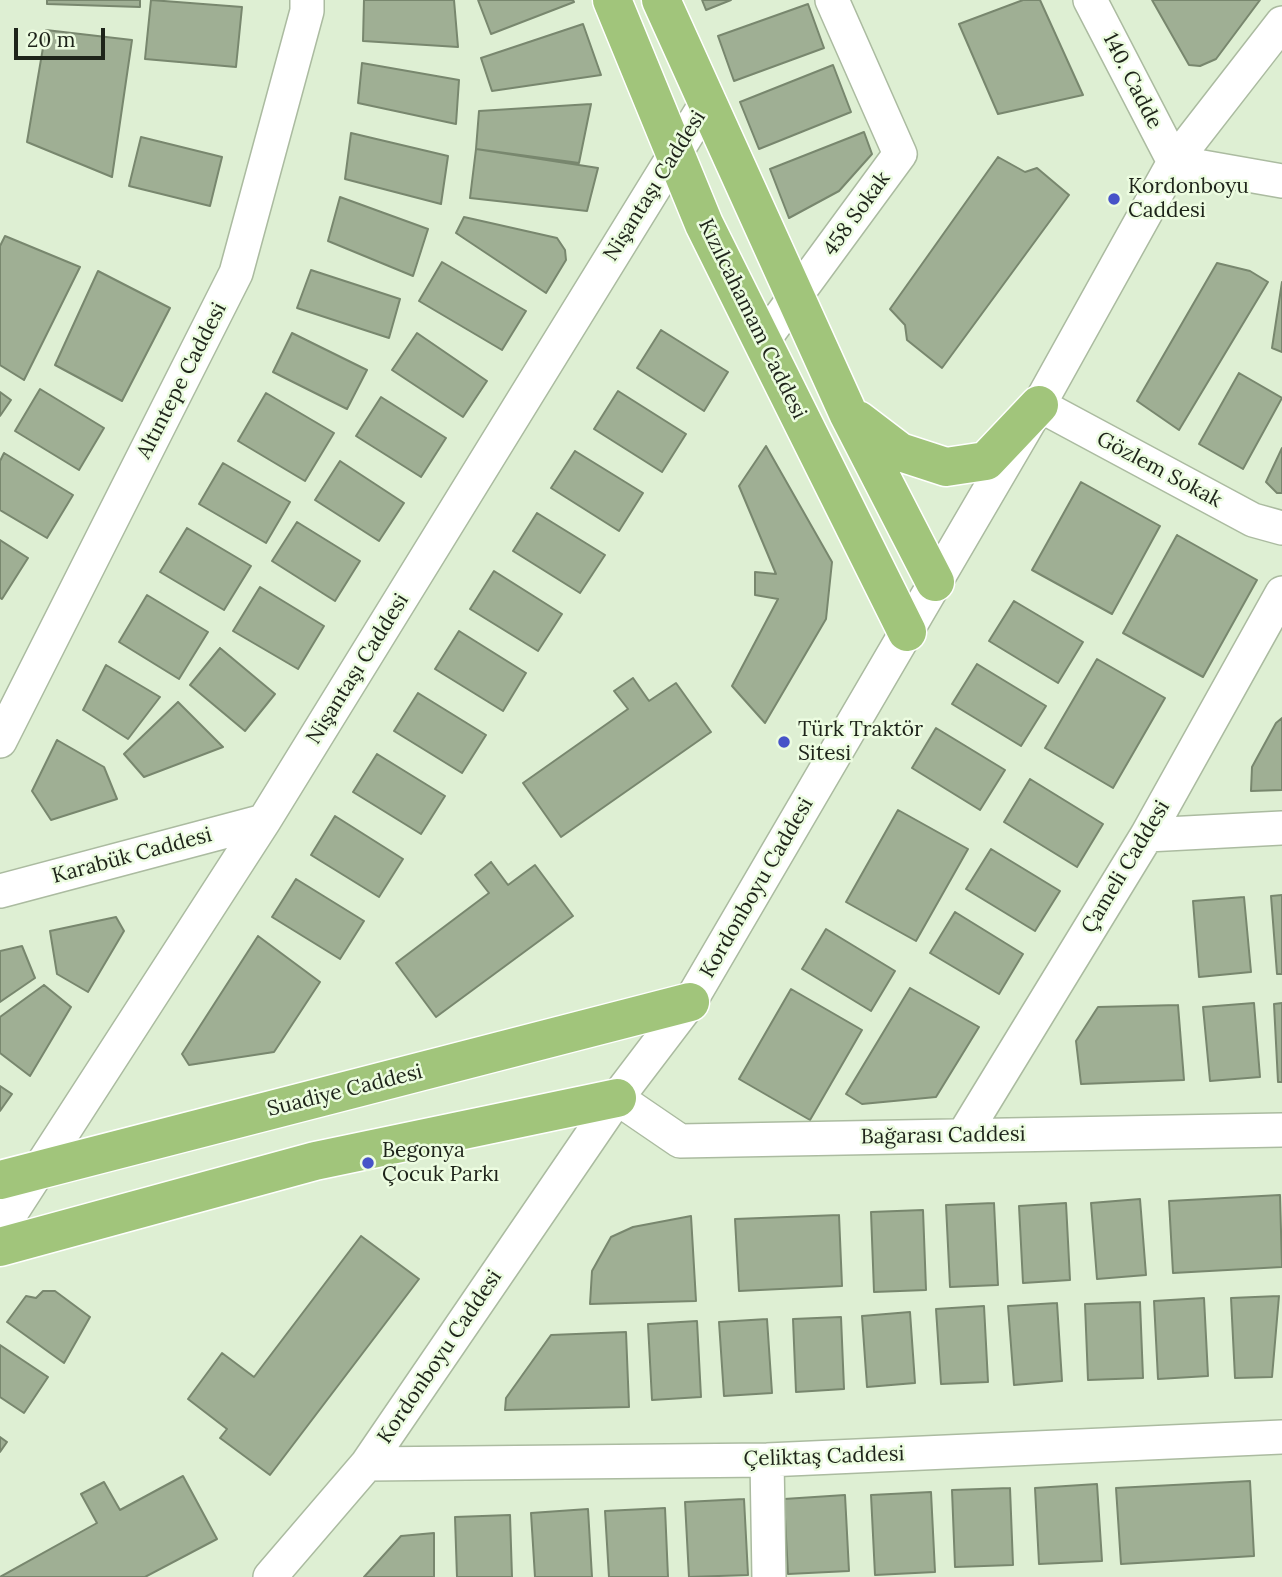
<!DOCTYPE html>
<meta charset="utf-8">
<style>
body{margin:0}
#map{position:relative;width:1282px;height:1577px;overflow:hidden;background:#deefd3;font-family:Lora,serif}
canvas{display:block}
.scale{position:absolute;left:14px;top:28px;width:91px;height:32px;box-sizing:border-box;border:4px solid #1e241a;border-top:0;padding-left:9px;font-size:21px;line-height:24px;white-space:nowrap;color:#1e241a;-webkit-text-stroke:5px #ecfce0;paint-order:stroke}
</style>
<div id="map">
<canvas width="1282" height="1577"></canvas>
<div class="scale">20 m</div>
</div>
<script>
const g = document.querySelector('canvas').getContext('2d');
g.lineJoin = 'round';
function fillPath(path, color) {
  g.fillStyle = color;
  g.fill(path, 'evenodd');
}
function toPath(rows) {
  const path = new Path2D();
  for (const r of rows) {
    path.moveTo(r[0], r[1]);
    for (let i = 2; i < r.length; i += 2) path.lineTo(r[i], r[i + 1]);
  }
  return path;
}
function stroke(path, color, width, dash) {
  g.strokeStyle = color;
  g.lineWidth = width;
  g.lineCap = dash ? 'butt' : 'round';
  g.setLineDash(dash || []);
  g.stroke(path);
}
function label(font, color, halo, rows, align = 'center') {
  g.font = font + ' Lora,serif';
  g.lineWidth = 5;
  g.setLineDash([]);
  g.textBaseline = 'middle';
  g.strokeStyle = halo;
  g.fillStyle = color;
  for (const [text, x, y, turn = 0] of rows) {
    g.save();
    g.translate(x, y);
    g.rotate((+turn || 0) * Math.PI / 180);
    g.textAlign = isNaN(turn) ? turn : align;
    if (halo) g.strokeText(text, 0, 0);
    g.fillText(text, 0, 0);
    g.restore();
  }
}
const building = toPath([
 [47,0,140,0,140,7,47,4,47,0],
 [151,0,242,7,236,67,145,59,151,0],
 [364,0,454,0,458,47,363,41,364,0],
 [478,0,573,0,574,2,491,34,478,0],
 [702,0,731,0,706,10,702,0],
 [1023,0,1040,0,1083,95,998,114,959,24,1023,0],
 [1152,0,1260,0,1216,59,1200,66,1189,65,1152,0],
 [808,4,824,48,734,81,718,36,808,4],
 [583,24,601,75,492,91,481,58,583,24],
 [46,30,132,40,112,177,27,142,46,30],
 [362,63,459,80,456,124,358,103,362,63],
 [833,65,851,112,759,149,740,102,833,65],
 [591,104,579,163,476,149,479,111,591,104],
 [864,132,872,154,839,191,789,218,770,169,864,132],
 [351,133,448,156,441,204,345,179,351,133],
 [141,137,222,157,210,206,129,186,141,137],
 [476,149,598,168,587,211,470,198,476,149],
 [998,157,1025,172,1037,168,1069,195,942,368,907,340,905,325,890,309,998,157],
 [340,197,428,229,413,276,328,241,340,197],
 [464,217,557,238,565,250,566,260,546,293,456,233,464,217],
 [5,236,80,267,24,380,0,365,0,246,5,236],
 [442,262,526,311,502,350,419,301,442,262],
 [1217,263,1250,271,1268,282,1179,430,1137,401,1217,263],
 [311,270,400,299,389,338,297,308,311,270],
 [98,271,170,308,122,401,55,365,98,271],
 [1282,282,1282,352,1272,348,1282,282],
 [661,330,728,372,704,411,637,368,661,330],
 [292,333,367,370,347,409,273,372,292,333],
 [417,333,487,381,463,417,392,370,417,333],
 [1239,373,1282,398,1243,469,1199,444,1239,373],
 [40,389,104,428,79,470,15,431,40,389],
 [618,391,686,434,662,472,594,429,618,391],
 [0,392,11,400,0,416,0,392],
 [266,393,334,433,305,481,238,441,266,393],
 [381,397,446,438,421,477,356,436,381,397],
 [766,446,832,562,826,619,765,723,732,686,778,599,755,595,755,572,776,574,739,486,766,446],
 [1282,448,1282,493,1277,493,1266,482,1282,448],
 [575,451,643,493,619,531,551,488,575,451],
 [4,453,73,495,47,538,0,510,0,461,4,453],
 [340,461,404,503,379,541,315,500,340,461],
 [223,463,290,502,266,543,199,504,223,463],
 [1081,482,1160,526,1112,614,1032,570,1081,482],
 [537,513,605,555,580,593,513,551,537,513],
 [297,522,360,561,335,601,272,561,297,522],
 [187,528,251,566,224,610,160,572,187,528],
 [1177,535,1257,580,1203,677,1123,633,1177,535],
 [0,540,28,558,2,599,0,598,0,540],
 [494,571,562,614,538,651,470,609,494,571],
 [260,587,324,626,298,669,233,631,260,587],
 [147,595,208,632,179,679,119,642,147,595],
 [1014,601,1083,642,1058,683,989,641,1014,601],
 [459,631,526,673,503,711,435,669,459,631],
 [220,648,275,694,245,731,190,685,220,648],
 [1097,659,1165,698,1113,788,1045,748,1097,659],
 [977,664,1046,706,1021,746,952,704,977,664],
 [106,665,160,697,128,739,83,710,106,665],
 [633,678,649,701,676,683,711,732,561,837,523,783,628,709,614,691,633,678],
 [418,693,486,735,462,773,394,731,418,693],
 [178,702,223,747,144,777,124,754,178,702],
 [1282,718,1282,790,1251,791,1252,767,1276,723,1282,718],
 [936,728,1005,770,980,810,912,768,936,728],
 [57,740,104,767,117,799,51,820,32,791,57,740],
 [377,754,445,796,421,834,353,792,377,754],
 [1030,779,1103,824,1077,867,1004,822,1030,779],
 [898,810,968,849,916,941,846,902,898,810],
 [335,816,403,859,379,897,311,855,335,816],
 [991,849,1060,891,1035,931,966,889,991,849],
 [491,862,508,885,535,865,573,916,436,1017,396,963,489,893,475,875,491,862],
 [296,879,364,921,340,959,272,917,296,879],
 [1282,895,1282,974,1277,974,1271,896,1282,895],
 [1244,897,1251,972,1199,977,1193,901,1244,897],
 [955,912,1023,954,999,994,930,953,955,912],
 [116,917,124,931,88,992,57,974,50,931,116,917],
 [826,929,895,971,871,1011,802,969,826,929],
 [258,936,320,982,274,1052,189,1065,182,1054,258,936],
 [22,946,35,978,0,1002,0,951,22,946],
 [44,985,71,1007,30,1076,0,1053,0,1017,44,985],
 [910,988,979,1027,936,1097,862,1104,846,1094,910,988],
 [791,989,862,1030,810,1120,739,1079,791,989],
 [1254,1003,1260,1077,1210,1081,1203,1007,1254,1003],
 [1282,1003,1282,1082,1278,1082,1274,1004,1282,1003],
 [1178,1005,1184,1080,1081,1084,1076,1041,1098,1007,1178,1005],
 [0,1086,12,1094,0,1111,0,1086],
 [1280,1195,1282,1267,1173,1273,1169,1201,1280,1195],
 [1140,1199,1146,1275,1097,1279,1091,1203,1140,1199],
 [994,1203,998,1285,950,1287,946,1205,994,1203],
 [1066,1203,1070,1280,1023,1283,1019,1206,1066,1203],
 [923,1210,926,1290,874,1292,871,1212,923,1210],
 [839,1215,842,1286,739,1291,735,1219,839,1215],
 [691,1216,696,1301,590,1304,592,1271,611,1237,633,1227,691,1216],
 [361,1236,419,1279,270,1475,220,1438,227,1429,188,1399,222,1353,254,1377,361,1236],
 [43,1291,55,1291,90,1317,64,1363,7,1322,26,1296,36,1298,43,1291],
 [1279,1296,1272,1377,1235,1378,1231,1298,1279,1296],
 [1204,1298,1208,1376,1158,1379,1154,1301,1204,1298],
 [1140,1302,1143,1378,1088,1380,1085,1304,1140,1302],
 [1057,1303,1062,1381,1014,1385,1008,1306,1057,1303],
 [984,1306,988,1382,941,1384,936,1309,984,1306],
 [910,1312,915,1383,867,1387,862,1316,910,1312],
 [841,1317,844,1389,796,1392,793,1319,841,1317],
 [767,1319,772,1393,724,1396,719,1322,767,1319],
 [697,1321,701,1397,652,1400,648,1324,697,1321],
 [626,1332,629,1407,505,1410,506,1398,551,1335,626,1332],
 [0,1345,48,1377,24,1413,0,1397,0,1345],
 [0,1437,7,1442,0,1452,0,1437],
 [183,1476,217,1539,145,1577,0,1577,97,1523,81,1494,104,1482,120,1510,183,1476],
 [1250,1481,1254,1556,1121,1564,1116,1488,1250,1481],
 [1097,1484,1102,1561,1039,1564,1035,1488,1097,1484],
 [1010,1488,1013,1565,955,1567,952,1490,1010,1488],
 [931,1492,935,1572,875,1575,871,1495,931,1492],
 [845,1495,849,1571,788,1574,784,1499,845,1495],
 [744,1499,748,1575,689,1577,685,1502,744,1499],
 [665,1508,668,1577,609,1577,605,1511,665,1508],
 [588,1509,592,1577,535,1577,531,1513,588,1509],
 [510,1515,512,1577,457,1577,455,1517,510,1515],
 [434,1533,434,1577,364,1577,401,1536,434,1533]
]);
const minor = toPath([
 [1090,0,1174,162],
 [1174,162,1282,181],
 [762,342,900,154,832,0],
 [1039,405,1253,520,1282,528],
 [0,741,236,273,307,11,307,0],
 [1147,835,1282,828],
 [0,891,264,821],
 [617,1098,680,1141,1282,1130],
 [963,1136,1147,835,1282,593],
 [0,1230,264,821,707,102],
 [767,1460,769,1577],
 [367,1464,767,1460,1282,1437],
 [270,1577,367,1464,617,1098,690,1002,1039,405,1174,162,1282,23]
]);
const major = toPath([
 [612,0,704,224,907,632],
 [661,0,848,413,935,582],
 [858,420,900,452,946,467,986,461,1039,405],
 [0,1180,690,1002],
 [0,1247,315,1161,617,1098]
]);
const markers = [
 [1114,199,7,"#4753c8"],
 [784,742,7,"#4753c8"],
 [368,1163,7,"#4753c8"]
];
const streetNames = [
 ["140. Cadde",1132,81,63],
 ["Nişantaşı Caddesi",655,186,-58],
 ["458 Sokak",857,214,-54],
 ["Kızılcahamam Caddesi",752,319,64],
 ["Altıntepe Caddesi",182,381,-63],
 ["Gözlem Sokak",1159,470,28],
 ["Nişantaşı Caddesi",358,669,-58],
 ["Karabük Caddesi",132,856,-15],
 ["Çameli Caddesi",1126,867,-59],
 ["Kordonboyu Caddesi",757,888,-60],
 ["Suadiye Caddesi",345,1091,-14],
 ["Bağarası Caddesi",943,1136,-1],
 ["Kordonboyu Caddesi",440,1357,-56],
 ["Çeliktaş Caddesi",824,1457,-2]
];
const poiNames = [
 ["Kordonboyu",1128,187],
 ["Caddesi",1128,211],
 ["Türk Traktör",798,730],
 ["Sitesi",798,754],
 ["Begonya",382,1151],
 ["Çocuk Parkı",382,1175]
];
fillPath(building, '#9faf94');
stroke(building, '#78876e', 2);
stroke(minor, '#abbba0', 36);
stroke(major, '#fff', 41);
stroke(minor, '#fff', 33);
stroke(major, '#a1c57b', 38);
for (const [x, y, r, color] of markers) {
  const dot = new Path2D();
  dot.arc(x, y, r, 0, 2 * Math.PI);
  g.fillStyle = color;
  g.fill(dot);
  stroke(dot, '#ecfce0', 2.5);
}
label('21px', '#1e241a', '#ecfce0', streetNames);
label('21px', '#1e241a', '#ecfce0', poiNames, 'left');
</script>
